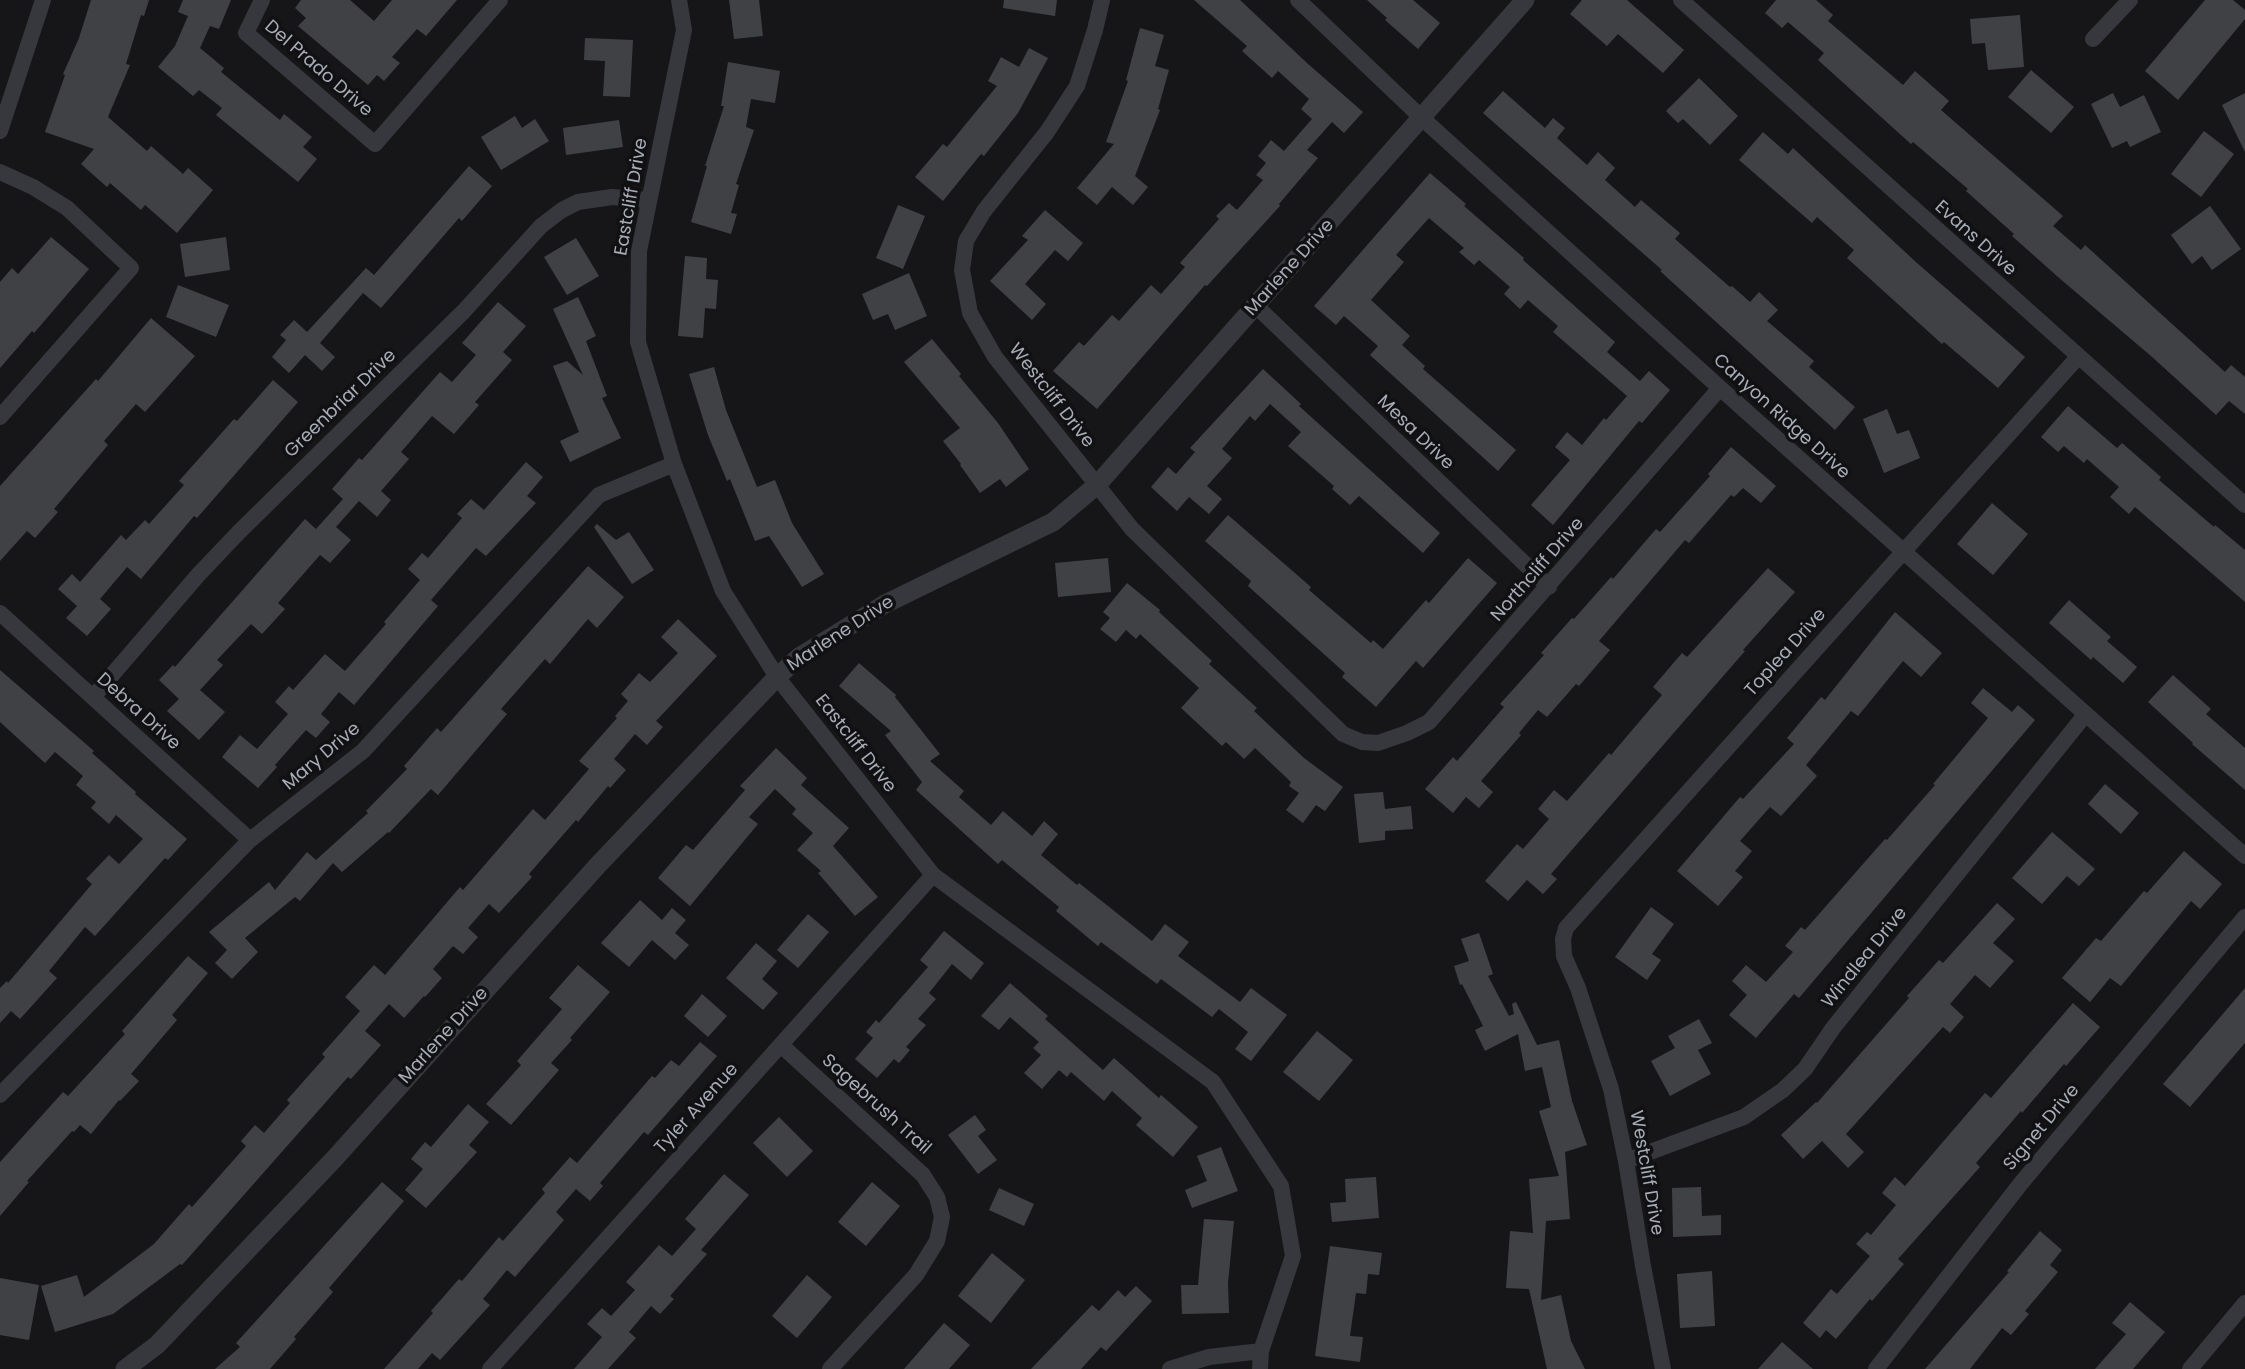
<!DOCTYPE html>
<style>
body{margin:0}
canvas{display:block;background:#161618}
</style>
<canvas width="2245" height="1369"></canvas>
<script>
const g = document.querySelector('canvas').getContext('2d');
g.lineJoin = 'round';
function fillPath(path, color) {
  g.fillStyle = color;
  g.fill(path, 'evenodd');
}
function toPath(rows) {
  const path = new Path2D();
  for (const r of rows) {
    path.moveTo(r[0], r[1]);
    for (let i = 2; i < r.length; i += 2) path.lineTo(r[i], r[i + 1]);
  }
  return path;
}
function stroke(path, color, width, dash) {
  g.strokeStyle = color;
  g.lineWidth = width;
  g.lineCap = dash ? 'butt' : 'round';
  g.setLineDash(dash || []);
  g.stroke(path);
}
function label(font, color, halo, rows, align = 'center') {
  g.font = font + ' Poppins,sans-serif';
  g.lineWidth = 7;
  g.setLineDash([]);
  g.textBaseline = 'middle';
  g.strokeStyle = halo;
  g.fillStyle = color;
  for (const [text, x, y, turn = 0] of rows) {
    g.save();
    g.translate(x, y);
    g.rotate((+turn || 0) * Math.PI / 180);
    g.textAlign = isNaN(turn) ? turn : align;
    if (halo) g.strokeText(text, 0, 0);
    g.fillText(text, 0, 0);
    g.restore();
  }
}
const building = toPath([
 [91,0,149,0,144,16,141,15,126,64,130,65,108,117,147,151,151,146,183,174,188,168,213,190,177,233,145,205,141,210,110,183,107,187,81,164,94,149,45,132,65,75,63,74,79,38],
 [183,0,231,0,219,29,210,26,200,48,224,68,221,72,280,120,284,114,312,137,303,147,317,159,298,182,216,115,222,108,199,90,193,96,158,67,175,46,188,16,178,12],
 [301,0,350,0,374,21,392,0,457,0,426,36,417,29,392,57,400,63,384,81,377,75,368,85,298,26,306,18,295,8],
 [729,0,759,0,763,36,734,39],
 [1004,0,1057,0,1055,16,1003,8],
 [1194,0,1240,0,1307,63,1363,112,1344,133,1332,122,1307,150,1318,158,1279,204,1280,206,1207,286,1205,285,1097,409,1053,371,1079,342,1084,346,1112,315,1119,321,1151,285,1161,294,1185,267,1180,263,1219,219,1216,216,1229,203,1237,210,1263,180,1256,175,1266,163,1258,156,1271,140,1284,151,1312,119,1301,109,1309,99,1278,71,1272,78,1242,51,1247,46],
 [1367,0,1413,0,1440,23,1418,49,1385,20,1387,18],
 [1582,0,1627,0,1684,50,1663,73,1618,34,1607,46,1570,14],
 [1776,0,1816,0,1833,15,1828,21,1903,85,1915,71,1949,101,1941,110,2063,216,2053,226,2081,250,2085,245,2225,372,2231,365,2245,377,2245,414,2229,401,2216,415,2151,356,2058,277,2012,236,2014,234,1966,191,1968,189,1913,142,1911,144,1818,60,1824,53,1788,22,1782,28,1765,13],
 [2205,0,2233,0,2245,10,2245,19,2178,100,2145,71],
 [2020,15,2024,67,1988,70,1985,43,1972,44,1970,19],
 [1140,28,1164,35,1155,66,1169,70,1158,109,1160,110,1135,176,1148,187,1133,205,1112,187,1097,205,1077,188,1114,144,1106,142,1128,81,1126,80],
 [585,38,633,40,630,97,603,96,605,61,584,60],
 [1029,48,1048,58,1018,113,984,156,981,154,943,201,915,177,943,144,947,147,997,86,988,81,1001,57,1019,67],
 [728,62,780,71,775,103,751,99,746,127,754,130,736,184,739,185,731,213,737,214,731,234,691,222,707,166,705,166,724,106,721,106],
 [2031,70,2074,107,2051,133,2008,97],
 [1699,78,1738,116,1710,145,1683,119,1678,123,1666,111],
 [1503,91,1545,128,1553,118,1565,128,1557,138,1587,165,1598,152,1615,168,1605,180,1635,207,1641,200,1680,233,1675,239,1730,287,1732,286,1750,302,1759,292,1778,310,1767,321,1814,361,1809,367,1855,407,1835,430,1660,271,1662,270,1483,113],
 [2113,93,2120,107,2144,95,2161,132,2130,147,2127,141,2112,148,2091,104],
 [2245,93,2245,152,2222,105],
 [515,116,522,128,535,119,549,141,501,170,481,137],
 [619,120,623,147,566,155,563,128],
 [2204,131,2234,154,2201,197,2171,174],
 [1763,132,1788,154,1793,148,1917,263,2025,357,1998,388,1944,342,1942,344,1847,258,1854,250,1817,217,1812,223,1739,160],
 [469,166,492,186,462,221,459,218,381,308,363,293,320,343,335,357,322,371,305,355,289,373,272,357,286,340,280,335,294,320,307,332,366,268,374,275],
 [1430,173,1466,204,1464,206,1524,258,1523,260,1615,342,1607,352,1640,381,1649,371,1670,390,1642,423,1639,421,1553,525,1531,505,1570,460,1555,447,1567,432,1582,445,1604,418,1606,420,1627,396,1553,332,1558,326,1528,300,1520,309,1504,294,1510,287,1479,260,1474,265,1459,252,1464,248,1429,218,1396,255,1404,262,1371,300,1410,336,1402,345,1425,366,1423,369,1516,450,1498,471,1370,355,1378,346,1344,316,1336,325,1314,306],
 [898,205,925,216,903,269,876,258],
 [2210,206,2241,249,2212,270,2202,256,2192,264,2171,235],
 [1045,210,1083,243,1068,261,1055,250,1025,284,1046,304,1032,320,990,281,1028,240,1022,236],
 [51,237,89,269,34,333,32,331,0,368,0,282,12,268,18,274],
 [226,237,230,270,185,277,180,244],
 [576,238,599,276,567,295,544,257],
 [685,256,707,258,706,279,718,280,716,309,705,308,703,338,678,336],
 [909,273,927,316,895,330,888,314,873,320,862,294],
 [178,285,229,305,216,337,166,317],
 [578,297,596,336,586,341,607,396,602,398,621,438,570,462,560,441,579,432,553,366,567,361,583,375,553,309],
 [498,302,526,326,503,352,512,360,475,402,479,405,454,434,432,416,401,452,409,459,381,491,391,500,377,517,359,501,336,527,351,540,330,563,320,555,278,603,285,609,262,634,251,624,217,660,223,665,200,690,225,712,199,740,167,711,179,699,159,680,173,665,175,667,305,519,316,529,343,499,332,489,359,458,362,460,440,372,452,382,476,355,462,343],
 [151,318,195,356,145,412,136,404,104,441,108,445,54,509,58,512,35,538,27,531,0,561,0,486,96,379,98,381],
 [932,339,961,374,959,376,998,423,1029,469,1006,487,1000,479,980,493,960,465,961,464,943,441,960,428,904,362],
 [714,367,726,410,757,487,775,480,792,523,824,574,802,587,769,536,755,541,730,479,727,481,708,435,689,374],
 [1263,369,1301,404,1299,406,1440,533,1423,553,1359,496,1350,505,1332,489,1334,486,1288,446,1301,432,1270,404,1255,421,1250,416,1222,449,1232,458,1207,486,1222,499,1209,514,1189,497,1177,511,1151,487,1168,467,1176,474,1195,452,1190,448],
 [273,380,298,402,197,518,194,516,141,579,127,567,100,599,111,609,87,636,66,618,77,606,58,589,72,574,80,582,121,535,126,540,145,520,149,524,184,485,179,481,234,419,237,421],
 [2068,406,2117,448,2122,443,2161,477,2159,480,2214,527,2215,525,2245,550,2245,602,2135,507,2129,514,2110,497,2119,487,2087,459,2084,463,2064,446,2058,452,2041,437],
 [1887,409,1897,434,1909,430,1920,458,1884,473,1863,419],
 [1731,447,1776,486,1761,503,1743,488,1734,497,1731,495,1689,543,1685,540,1599,641,1610,650,1579,686,1576,684,1547,717,1538,710,1519,733,1521,735,1481,781,1493,792,1479,808,1466,797,1453,813,1425,789,1453,757,1457,761,1504,707,1500,704,1544,655,1541,653,1572,618,1574,619,1611,577,1613,579,1656,529,1660,532,1710,476,1708,474],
 [526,462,543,477,527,496,536,503,486,556,476,548,431,600,438,606,354,705,339,692,321,714,330,722,316,738,306,730,275,765,277,767,258,788,222,757,240,735,257,749,288,714,275,702,289,686,293,690,325,654,345,671,386,624,384,622,420,580,408,569,422,553,428,558,462,518,457,514,471,499,484,510],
 [1992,503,2028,534,1993,575,1957,544],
 [1228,515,1311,587,1309,590,1371,643,1373,640,1383,649,1426,600,1429,603,1468,558,1497,583,1423,668,1416,661,1376,707,1342,677,1345,673,1248,586,1251,581,1205,541],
 [597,524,616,540,629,532,654,570,632,584,594,527],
 [1108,558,1111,592,1058,597,1055,563],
 [588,566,624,597,597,628,588,619,550,664,545,659,501,709,507,714,438,795,431,789,389,833,388,832,342,872,333,863,300,901,295,897,245,938,258,952,232,979,215,963,227,950,209,932,269,882,275,890,307,852,316,860,368,813,366,811,407,769,404,766,437,728,441,732],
 [1768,568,1795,592,1743,650,1745,651,1551,874,1557,879,1543,894,1527,880,1508,901,1485,881,1517,844,1523,849,1549,819,1538,809,1554,790,1567,801,1609,753,1611,755,1662,695,1653,687,1682,653,1687,657],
 [1127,583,1160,610,1159,612,1212,661,1209,664,1257,708,1254,711,1304,758,1343,787,1325,811,1316,805,1303,823,1286,810,1299,793,1289,786,1291,782,1255,748,1244,759,1226,742,1222,746,1181,708,1199,688,1140,634,1136,639,1126,630,1116,642,1100,629,1110,618,1103,612],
 [2069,600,2111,637,2107,641,2137,667,2123,683,2093,657,2091,660,2049,623],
 [1895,612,1942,653,1921,677,1903,661,1858,716,1851,711,1806,765,1817,776,1781,816,1770,807,1740,841,1752,851,1735,871,1743,877,1718,906,1677,871,1740,797,1743,799,1794,744,1787,738,1821,697,1825,700],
 [678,619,717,656,656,721,663,727,647,745,635,734,614,759,626,770,610,788,608,786,578,822,576,820,529,874,532,877,499,913,489,904,468,928,478,937,463,954,453,946,433,969,442,978,425,997,424,996,404,1018,389,1004,365,1031,381,1045,351,1079,348,1077,182,1265,180,1264,113,1314,55,1332,41,1286,77,1275,84,1297,154,1244,189,1204,192,1207,246,1146,241,1141,255,1125,264,1133,290,1103,287,1100,325,1057,322,1054,360,1011,345,997,374,965,385,975,460,887,463,890,533,809,545,820,589,769,579,761,617,718,615,716,628,701,621,694,639,673,650,682,678,653,661,637],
 [859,663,896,695,895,697,940,754,930,761,964,791,959,797,991,825,1003,811,1032,836,1044,821,1058,834,1041,855,1077,885,1079,883,1152,941,1165,924,1189,942,1178,956,1240,1002,1251,988,1287,1015,1251,1061,1235,1049,1248,1032,1219,1009,1212,1017,1161,979,1157,984,1101,942,1098,946,1056,911,1059,907,1002,860,998,864,916,790,922,782,885,735,891,731,839,686],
 [0,670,94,751,92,753,136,792,135,794,187,839,168,860,165,858,95,936,85,927,49,971,57,978,20,1019,11,1011,0,1023,0,988,7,981,8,983,92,884,86,879,109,855,119,864,143,839,116,815,109,824,91,808,96,802,76,785,83,776,55,752,45,763,0,722],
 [2173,675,2211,709,2206,714,2245,748,2245,790,2192,744,2193,743,2148,702],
 [1983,688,2012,712,2018,705,2035,720,1799,998,1794,994,1756,1038,1729,1015,1747,995,1732,981,1746,965,1766,982,1793,952,1785,946,1801,927,1805,930,1885,839,1887,840,1935,785,1933,784,1988,718,1971,703],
 [776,748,807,778,801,785,849,828,833,846,878,897,855,916,818,873,821,871,797,850,813,833,792,814,796,809,775,789,749,817,758,824,690,906,658,878,686,845,693,850,745,790,740,786],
 [2105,784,2139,813,2121,834,2088,804],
 [1383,792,1385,809,1411,806,1413,829,1385,831,1385,840,1359,843,1354,794],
 [2052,832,2095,869,2079,886,2067,876,2042,904,2012,878],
 [2184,851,2222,884,2200,909,2191,901,2121,986,2110,978,2090,1002,2062,978,2096,938,2101,941,2144,891,2147,893],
 [640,900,662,920,672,908,686,920,675,933,689,945,675,960,652,940,629,967,601,943],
 [1997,903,2015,919,1993,943,2014,961,1990,988,1975,975,1950,1004,1964,1017,1950,1033,1943,1027,1846,1134,1864,1152,1848,1168,1822,1141,1803,1159,1781,1135,1816,1102,1817,1103,1909,998,1907,996,1939,960,1943,963],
 [1651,907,1674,924,1652,954,1661,960,1647,980,1615,957],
 [808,914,829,932,798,968,777,950],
 [944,931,984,963,971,980,952,964,929,993,936,999,918,1019,926,1025,906,1047,910,1050,899,1063,894,1059,877,1078,855,1059,873,1038,866,1032,876,1020,879,1023,928,967,920,960],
 [1479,933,1493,974,1488,976,1509,1016,1514,1014,1512,1004,1516,1002,1537,1045,1559,1040,1572,1101,1587,1145,1565,1152,1570,1219,1546,1221,1541,1300,1561,1295,1571,1341,1585,1369,1547,1369,1529,1289,1506,1288,1510,1231,1533,1233,1529,1179,1559,1176,1539,1111,1551,1107,1542,1067,1525,1071,1518,1034,1485,1051,1475,1030,1483,1026,1462,984,1460,985,1454,966,1469,961,1461,939],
 [756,943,777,961,762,979,778,993,763,1010,726,978],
 [188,956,208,973,172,1015,177,1020,131,1074,139,1081,120,1101,119,1100,91,1134,80,1125,74,1132,72,1131,27,1181,29,1182,0,1216,0,1162,63,1092,68,1096,125,1034,122,1031],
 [578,965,610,992,570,1038,572,1040,551,1063,559,1070,511,1125,486,1104,521,1065,517,1061,562,1009,549,998],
 [1010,983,1048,1016,1045,1019,1103,1070,1114,1058,1159,1098,1161,1095,1198,1127,1173,1157,1136,1125,1142,1118,1112,1091,1104,1101,1071,1072,1067,1077,1059,1070,1042,1089,1024,1073,1041,1055,1033,1048,1039,1042,1010,1017,999,1030,981,1016],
 [2245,988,2245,1043,2190,1107,2163,1084],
 [702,994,727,1016,708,1037,684,1016],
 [2073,1003,2100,1027,2066,1066,2064,1064,2022,1113,2021,1111,1976,1163,1980,1167,1898,1259,1904,1264,1872,1301,1870,1299,1836,1339,1826,1330,1820,1338,1803,1323,1831,1289,1837,1294,1870,1256,1856,1244,1867,1232,1871,1235,1896,1205,1882,1193,1895,1177,1905,1186,1985,1093,1991,1098],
 [1699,1019,1712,1043,1698,1050,1711,1074,1670,1096,1651,1061,1675,1048,1668,1036],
 [1317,1031,1353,1060,1319,1101,1283,1072],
 [700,1042,717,1056,648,1135,644,1132,600,1183,603,1186,590,1201,576,1189,556,1212,564,1220,515,1277,507,1270,483,1299,490,1305,440,1360,432,1353,418,1369,384,1369,433,1313,431,1311,459,1279,462,1281,499,1237,503,1241,545,1193,542,1189,570,1157,577,1163,652,1076,655,1078,671,1060,679,1066],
 [468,1104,489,1122,469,1145,477,1152,426,1208,405,1190,423,1169,411,1159,425,1142,431,1147],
 [975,1115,986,1130,978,1136,997,1160,978,1174,948,1135],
 [779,1117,813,1151,787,1177,753,1143],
 [1221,1147,1238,1191,1192,1208,1185,1190,1207,1181,1197,1156],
 [724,1174,749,1195,701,1250,707,1254,670,1296,674,1299,660,1314,651,1306,629,1332,636,1338,608,1369,574,1369,602,1337,587,1324,602,1308,611,1316,635,1290,626,1282,659,1245,672,1256,696,1229,685,1219],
 [1376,1177,1379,1218,1332,1222,1330,1203,1346,1202,1345,1179],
 [382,1182,404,1201,329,1288,333,1292,294,1337,296,1339,270,1369,215,1369,240,1347,236,1343],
 [872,1182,900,1206,866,1246,838,1222],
 [1701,1187,1702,1216,1721,1215,1721,1235,1673,1237,1672,1188],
 [999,1188,1034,1204,1024,1226,989,1210],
 [1204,1219,1234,1221,1228,1283,1229,1313,1182,1314,1181,1285,1198,1285],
 [2040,1231,2062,1250,2050,1265,2058,1272,2025,1311,2029,1314,2011,1335,2002,1328,1970,1369,1925,1369,2009,1272,2007,1271],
 [1330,1246,1382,1253,1379,1275,1368,1274,1366,1294,1356,1293,1350,1336,1363,1337,1360,1362,1315,1356],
 [992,1253,1025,1280,991,1323,958,1296],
 [1712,1271,1715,1326,1680,1328,1677,1274],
 [807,1275,832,1297,797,1338,772,1316],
 [0,1278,39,1285,29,1340,0,1335],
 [1136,1286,1152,1301,1106,1351,1101,1347,1081,1369,1031,1369,1092,1305,1099,1311,1118,1290,1125,1297],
 [2130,1302,2165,1332,2133,1369,2095,1369,2126,1334,2112,1323],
 [944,1323,970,1345,949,1369,904,1369],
 [1782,1342,1813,1369,1758,1369]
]);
const minor = toPath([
 [262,0,246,33,375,144,500,0],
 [679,0,684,30,639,251,638,342,674,464,723,591,777,677,933,875,1213,1082,1281,1186,1293,1256,1261,1351,1260,1369],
 [1102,0,1095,30,1077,86,1047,132,984,211,966,241,962,270,970,313,995,357,1132,529,1343,734,1362,742,1378,743,1407,733,1429,722,1720,388],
 [1298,0,1423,119,1720,388,2245,856],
 [1681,0,2245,505],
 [2093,39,2130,0],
 [0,131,43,0],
 [0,172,33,187,67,208,131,268,0,417],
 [1256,306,1549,587],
 [0,613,250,840],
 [93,697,199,574,239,532,464,311,541,226,562,210,578,202,612,197,648,200],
 [781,1045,923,1175,937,1197,942,1217,937,1241,916,1275,830,1369],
 [0,1095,250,840,363,751,599,495,674,464],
 [1626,1161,1744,1117,1783,1090,1805,1069,1833,1028,2085,715],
 [490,1369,933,875],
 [1170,1369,1209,1357,1261,1351],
 [1663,1369,1643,1266,1626,1161,1611,1089,1578,988,1564,956,1563,939,1566,928,2078,357],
 [1876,1369,2022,1182,2245,917],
 [2190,1369,2245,1303]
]);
const tertiary = toPath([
 [125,1369,157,1345,335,1158,598,865,777,677,799,657,885,604,1053,522,1097,485,1525,0]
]);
const streetNames = [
 ["Del Prado Drive",318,69,41],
 ["Eastcliff Drive",632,197,-80],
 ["Evans Drive",1975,239,42],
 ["Marlene Drive",1290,268,-48],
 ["Westcliff Drive",1051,396,52],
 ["Greenbriar Drive",341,404,-44],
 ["Canyon Ridge Drive",1781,417,42],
 ["Mesa Drive",1415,433,44],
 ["Northcliff Drive",1538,570,-49],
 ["Marlene Drive",841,634,-33],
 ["Toplea Drive",1786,653,-48],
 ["Debra Drive",138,712,42],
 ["Eastcliff Drive",855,744,52],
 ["Mary Drive",322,757,-40],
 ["Windlea Drive",1865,958,-51],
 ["Marlene Drive",444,1036,-48],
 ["Sagebrush Trail",876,1105,42],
 ["Tyler Avenue",697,1109,-48],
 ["Signet Drive",2042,1128,-50],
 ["Westcliff Drive",1646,1173,80]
];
fillPath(building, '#404145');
stroke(minor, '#37383d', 16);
stroke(tertiary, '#37383d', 19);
label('18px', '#a8adb8', '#111113', streetNames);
</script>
